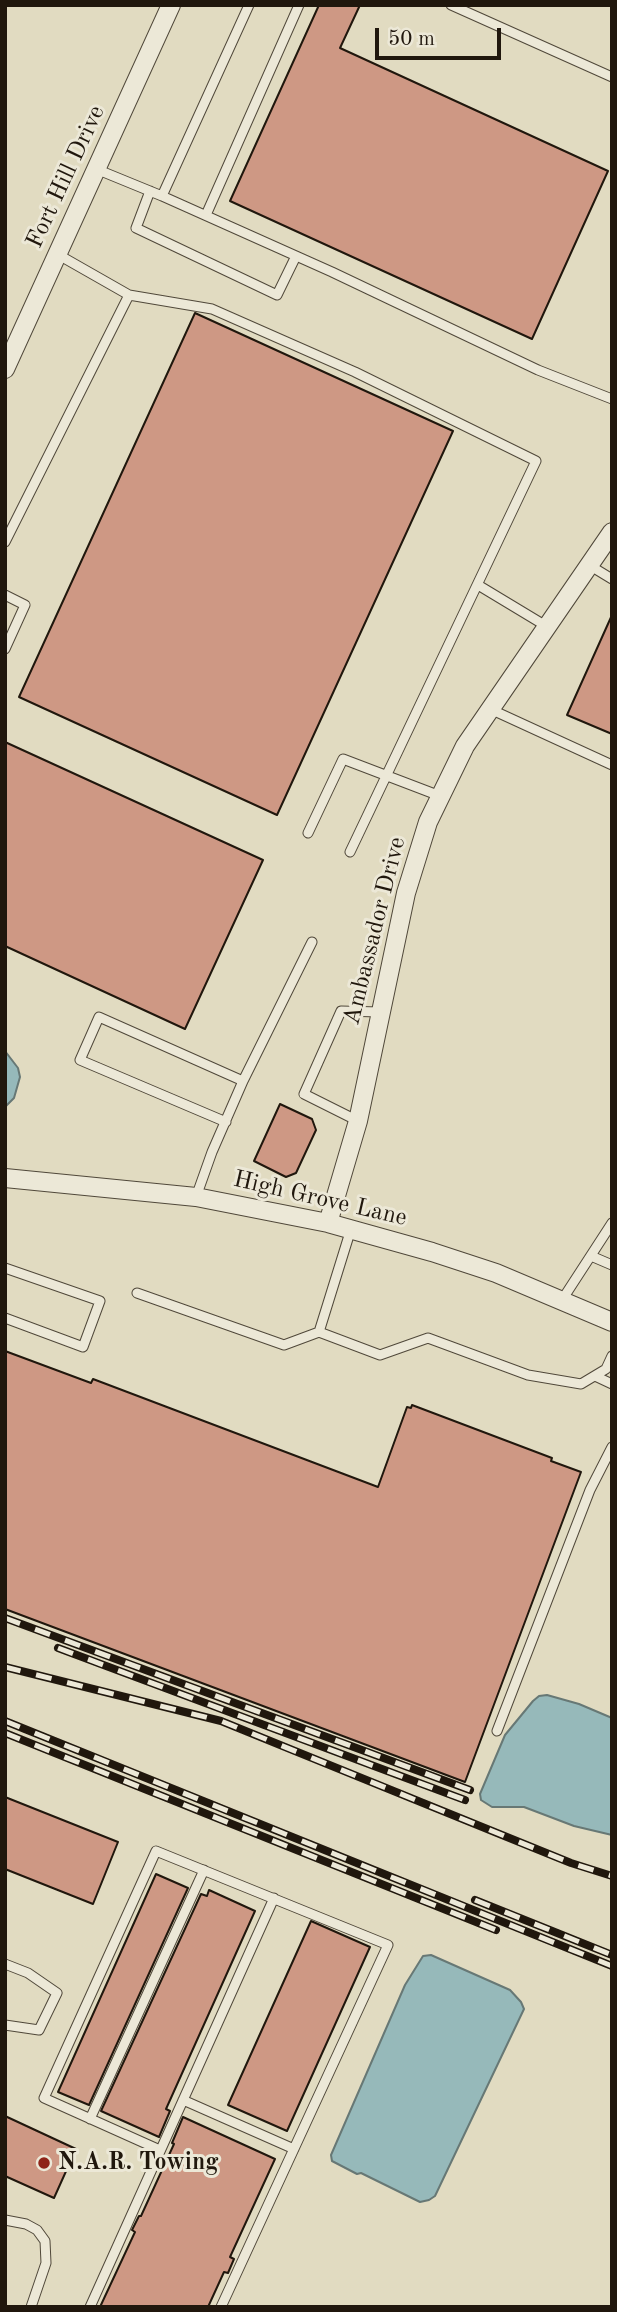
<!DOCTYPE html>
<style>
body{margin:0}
#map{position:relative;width:617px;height:2312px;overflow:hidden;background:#e1dbc1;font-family:"Old Standard TT",serif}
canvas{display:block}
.frame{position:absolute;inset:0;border:7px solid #20170d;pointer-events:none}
.scale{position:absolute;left:375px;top:28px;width:126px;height:32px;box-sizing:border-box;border:4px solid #20170d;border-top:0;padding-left:9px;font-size:21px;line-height:24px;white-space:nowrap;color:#20170d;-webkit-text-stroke:5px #ece8d7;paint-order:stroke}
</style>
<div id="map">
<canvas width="617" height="2312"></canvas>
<div class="frame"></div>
<div class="scale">50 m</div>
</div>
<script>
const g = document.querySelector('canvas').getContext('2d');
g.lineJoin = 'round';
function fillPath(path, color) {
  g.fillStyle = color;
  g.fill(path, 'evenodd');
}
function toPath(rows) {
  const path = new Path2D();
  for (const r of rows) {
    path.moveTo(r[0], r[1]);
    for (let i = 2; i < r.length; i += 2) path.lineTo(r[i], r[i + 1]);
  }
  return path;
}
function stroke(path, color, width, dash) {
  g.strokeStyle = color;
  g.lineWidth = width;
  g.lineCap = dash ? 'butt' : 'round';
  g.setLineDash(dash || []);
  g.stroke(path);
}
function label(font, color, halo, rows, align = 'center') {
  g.font = font + ' "Old Standard TT",serif';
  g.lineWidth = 6;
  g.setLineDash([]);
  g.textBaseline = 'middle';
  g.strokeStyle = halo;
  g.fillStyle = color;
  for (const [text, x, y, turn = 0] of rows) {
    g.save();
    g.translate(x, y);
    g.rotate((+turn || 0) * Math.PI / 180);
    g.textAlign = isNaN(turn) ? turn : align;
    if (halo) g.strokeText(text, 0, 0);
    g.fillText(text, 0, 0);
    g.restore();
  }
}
const water = toPath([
 [5,1051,18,1068,20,1077,14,1098,5,1107,5,1051],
 [547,1695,579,1704,612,1718,612,1835,574,1826,524,1807,492,1807,481,1800,480,1794,505,1735,533,1701,539,1696,547,1695],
 [431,1955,510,1990,521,2002,524,2009,435,2196,429,2200,420,2202,361,2173,357,2174,332,2161,331,2155,405,1985,423,1956,431,1955]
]);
const building = toPath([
 [319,5,360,5,340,48,608,171,532,339,230,201,319,5],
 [195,313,453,431,277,815,19,697,195,313],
 [612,615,612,734,567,715,612,615],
 [5,742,263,860,185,1029,5,946,5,742],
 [280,1104,312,1119,316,1130,296,1173,286,1177,254,1161,280,1104],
 [5,1351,91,1383,93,1379,378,1487,407,1407,411,1408,412,1405,552,1458,551,1461,581,1472,465,1782,5,1609,5,1351],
 [5,1797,118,1842,93,1904,5,1869,5,1797],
 [156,1874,188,1888,89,2105,58,2092,156,1874],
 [209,1890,255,1911,166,2109,170,2111,159,2137,101,2111,201,1894,207,1896,209,1890],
 [311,1921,370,1947,287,2131,228,2105,311,1921],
 [5,2116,76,2149,54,2198,5,2176,5,2116],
 [183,2117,275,2159,230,2257,234,2259,228,2273,224,2272,208,2307,100,2307,135,2232,132,2230,139,2216,141,2216,174,2144,172,2143,183,2117]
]);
const service = toPath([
 [451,5,612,77],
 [96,169,162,196,332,272,538,370,612,399],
 [150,191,136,228,277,295,296,256],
 [162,196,249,5],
 [206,215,299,5],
 [57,254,129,295,212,309,355,372,536,461,350,852],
 [5,542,129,295],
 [589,565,612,579],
 [478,585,546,626],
 [5,595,25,605,5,649],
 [490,709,612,765],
 [308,833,343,759,440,796],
 [358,1121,304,1094,341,1011,380,1012],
 [226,1122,80,1060,99,1017,243,1081],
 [196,1197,212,1152,243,1081,312,942],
 [351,1229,319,1332,380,1355,428,1338,528,1375,581,1384,606,1369,612,1356],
 [591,1256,612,1265],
 [5,1268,100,1301,83,1347,5,1318],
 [137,1293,284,1345,319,1332],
 [562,1300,612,1223],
 [595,1376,612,1384],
 [497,1731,590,1490,612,1447],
 [5,1964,28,1973,57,1993,39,2030,5,2025],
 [183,2100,294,2149],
 [90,2119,204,1870],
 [160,2150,44,2098,156,1851,388,1945,221,2307],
 [5,2220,26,2224,37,2230,45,2241,46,2263,31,2307],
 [90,2307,274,1898]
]);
const minor = toPath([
 [5,369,171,5],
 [5,1178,196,1197,328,1223,432,1252,496,1273,612,1322],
 [328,1223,358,1121,406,893,428,822,465,746,612,532]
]);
const rail = toPath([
 [5,1618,470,1790],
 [58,1648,465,1800],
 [5,1667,221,1721,571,1863,612,1876],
 [5,1721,612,1966],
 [5,1733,496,1930],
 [475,1900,612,1955]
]);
const markers = [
 [44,2163,7,"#8f2418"]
];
const streetNames = [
 ["Fort Hill Drive",66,177,-65],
 ["Ambassador Drive",375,931,-76],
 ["High Grove Lane",320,1199,13]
];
const poiNames = [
 ["N.A.R. Towing",58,2163]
];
fillPath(water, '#96b9ba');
stroke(water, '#677875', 2);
fillPath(building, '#ce9884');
stroke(building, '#20170d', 2);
stroke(service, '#50483a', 11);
stroke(minor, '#50483a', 20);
stroke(service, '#ece8d7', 9);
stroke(minor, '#ece8d7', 18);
stroke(rail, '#20170d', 8);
stroke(rail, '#ece8d7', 5, [16]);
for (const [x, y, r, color] of markers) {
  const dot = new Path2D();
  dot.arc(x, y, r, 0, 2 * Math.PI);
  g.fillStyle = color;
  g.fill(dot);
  stroke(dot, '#ece8d7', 2.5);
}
label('24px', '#20170d', '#ece8d7', streetNames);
label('bold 24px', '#20170d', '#ece8d7', poiNames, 'left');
</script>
